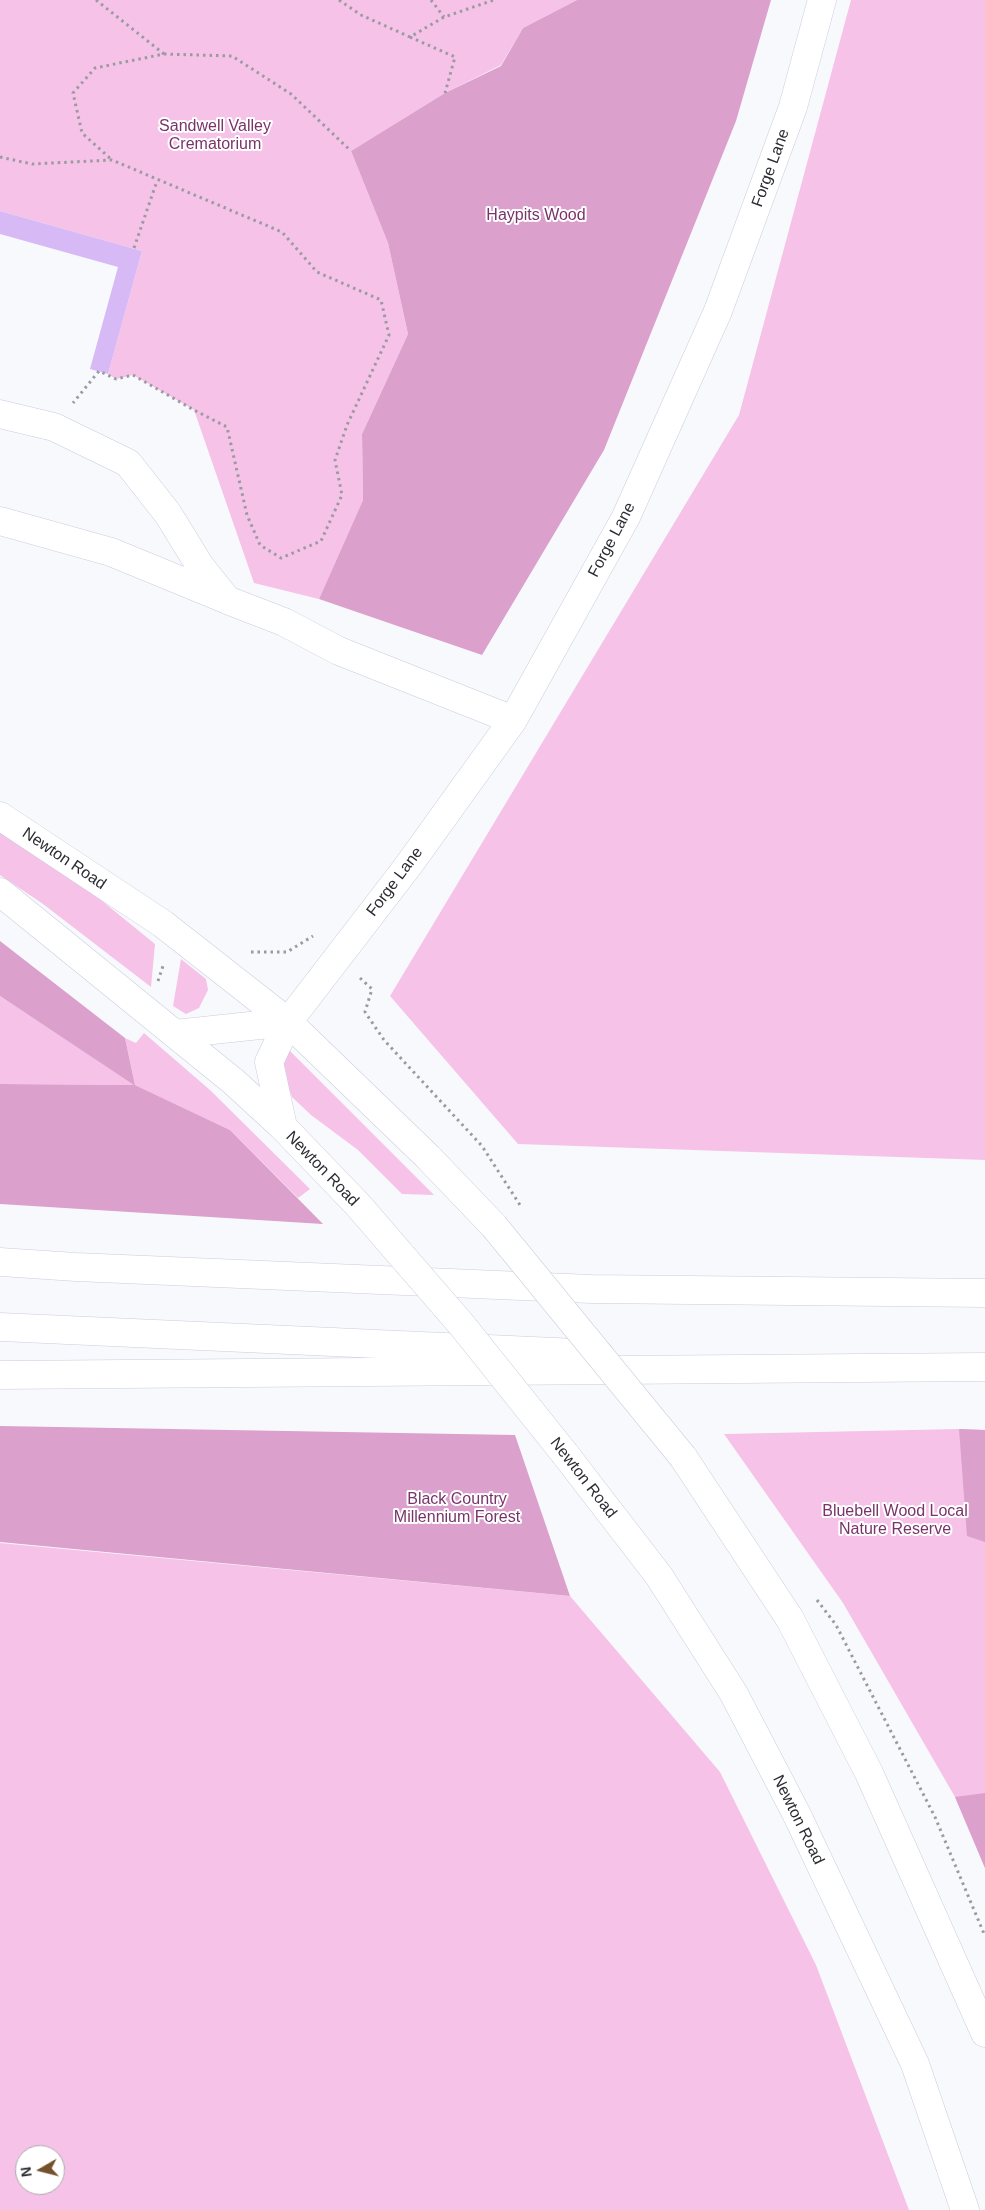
<!DOCTYPE html>
<style>
body{margin:0}
#map{position:relative;width:985px;height:2210px;overflow:hidden;background:#f8f9fc;font-family:Arial,sans-serif}
canvas{display:block}
.north{position:absolute;left:15px;top:2145px;width:50px;height:50px;box-sizing:border-box;background:#fff;border:1px solid #ababad;border-radius:50%;rotate:262deg;font-size:14px;font-weight:700;line-height:20px;text-align:center;color:#2c2d33}
.north::after{content:'';display:block;margin:auto;width:18px;height:22px;background:#75512b;clip-path:polygon(50% 0,100% 100%,50% 72%,0 100%)}
</style>
<div id="map">
<canvas width="985" height="2210"></canvas>
<div class="north">N</div>
</div>
<script>
const g = document.querySelector('canvas').getContext('2d');
g.lineJoin = 'round';
function fillPath(path, color) {
  g.fillStyle = color;
  g.fill(path, 'evenodd');
}
function toPath(rows) {
  const path = new Path2D();
  for (const r of rows) {
    path.moveTo(r[0], r[1]);
    for (let i = 2; i < r.length; i += 2) path.lineTo(r[i], r[i + 1]);
  }
  return path;
}
function stroke(path, color, width, dash) {
  g.strokeStyle = color;
  g.lineWidth = width;
  g.lineCap = dash ? 'butt' : 'round';
  g.setLineDash(dash || []);
  g.stroke(path);
}
function label(font, color, halo, rows, align = 'center') {
  g.font = font + ' Arial,sans-serif';
  g.lineWidth = 4;
  g.setLineDash([]);
  g.textBaseline = 'middle';
  g.strokeStyle = halo;
  g.fillStyle = color;
  for (const [text, x, y, turn = 0] of rows) {
    g.save();
    g.translate(x, y);
    g.rotate((+turn || 0) * Math.PI / 180);
    g.textAlign = isNaN(turn) ? turn : align;
    if (halo) g.strokeText(text, 0, 0);
    g.fillText(text, 0, 0);
    g.restore();
  }
}
const green = toPath([
 [0,0,577,0,523,28,501,65,445,93,351,151,388,243,408,334,362,434,363,500,319,599,254,583,194,410,133,375,116,379,108,374,142,251,0,211],
 [851,0,985,0,985,1160,518,1144,390,996,739,415],
 [0,828,64,870,155,944,151,987,43,904,0,875],
 [181,959,206,979,208,990,199,1008,186,1014,173,1006],
 [0,996,135,1085,125,1038,136,1043,144,1033,210,1090,310,1189,298,1198,230,1130,135,1085,0,1084],
 [281,1042,434,1195,402,1194,358,1150,311,1115,292,1097,284,1076],
 [959,1429,985,1430,985,1868,955,1797,843,1603,724,1434],
 [0,1543,570,1596,720,1772,816,1965,909,2210,0,2210],
 [25,2155,55,2155,55,2185,25,2185]
]);
const forest = toPath([
 [577,0,771,0,736,121,604,450,482,655,319,599,363,500,362,434,408,334,388,243,351,151,445,93,501,66,523,28],
 [0,941,125,1038,135,1085,230,1130,323,1224,0,1204,0,1084,134,1085,0,996],
 [0,1426,515,1435,570,1596,0,1542],
 [959,1429,985,1430,985,1542,967,1536],
 [985,1793,985,1868,955,1797]
]);
const building = toPath([
 [0,211,142,251,108,374,90,369,118,267,0,234]
]);
const path = toPath([
 [96,0,164,54,95,68,73,93,82,133,112,160],
 [339,0,361,15,410,37,444,17,494,0],
 [431,0,444,17],
 [410,37,455,57,445,93],
 [164,54,232,56,291,94,351,151],
 [0,157,32,164,112,160,282,232,317,272,381,300,389,335,347,425,335,460,342,495,321,541,281,558,260,545,247,515,227,427,194,410,133,375,116,379,99,371,73,403],
 [134,248,157,181],
 [251,952,287,952,313,936],
 [360,978,372,989,365,1012,384,1040,482,1146,520,1205],
 [158,981,164,963],
 [817,1600,836,1625,935,1817,985,1936]
]);
const minor = toPath([
 [0,414,54,427,128,463,168,514,200,566,227,600,284,622,339,651,513,720],
 [0,521,111,552,223,598],
 [175,1034,288,1022],
 [283,1127,269,1062,288,1022,408,866,513,720,626,517,718,311,793,107,822,0]
]);
const highway = toPath([
 [0,816,163,924,288,1022,428,1157,494,1226],
 [0,892,234,1082,283,1127,358,1205,402,1256],
 [0,1262,76,1267,591,1289,985,1293],
 [0,1327,599,1354],
 [0,1375,985,1367],
 [565,1454,659,1576,734,1694,797,1815,915,2064,965,2210],
 [683,1457,790,1619,869,1773,985,2033]
]);
const highwayBridge = toPath([
 [494,1226,683,1457],
 [402,1256,461,1324,565,1454]
]);
const parkNames = [
 ["Sandwell Valley",215,127],
 ["Crematorium",215,145],
 ["Haypits Wood",536,216],
 ["Black Country",457,1500],
 ["Millennium Forest",457,1518],
 ["Bluebell Wood Local",895,1512],
 ["Nature Reserve",895,1530]
];
const streetNames = [
 ["Forge Lane",771,168,-70],
 ["Forge Lane",612,540,-62],
 ["Newton Road",64,859,34],
 ["Forge Lane",395,882,-53],
 ["Newton Road",322,1169,46],
 ["Newton Road",583,1478,52],
 ["Newton Road",798,1820,64]
];
fillPath(green, '#f6c2e8');
fillPath(forest, '#dba0cb');
fillPath(building, '#d6b9f5');
stroke(minor, '#c9cdde', 29);
stroke(highway, '#c9cdde', 29);
stroke(path, '#9a9ba0', 3, [2.5, 4]);
stroke(minor, '#fff', 28);
stroke(highway, '#fff', 28);
stroke(highwayBridge, '#c9cdde', 29, []);
stroke(highwayBridge, '#fff', 28);
label('16px', '#783369', '#fff', parkNames);
label('16px', '#2c2d33', '#fff', streetNames);
</script>
